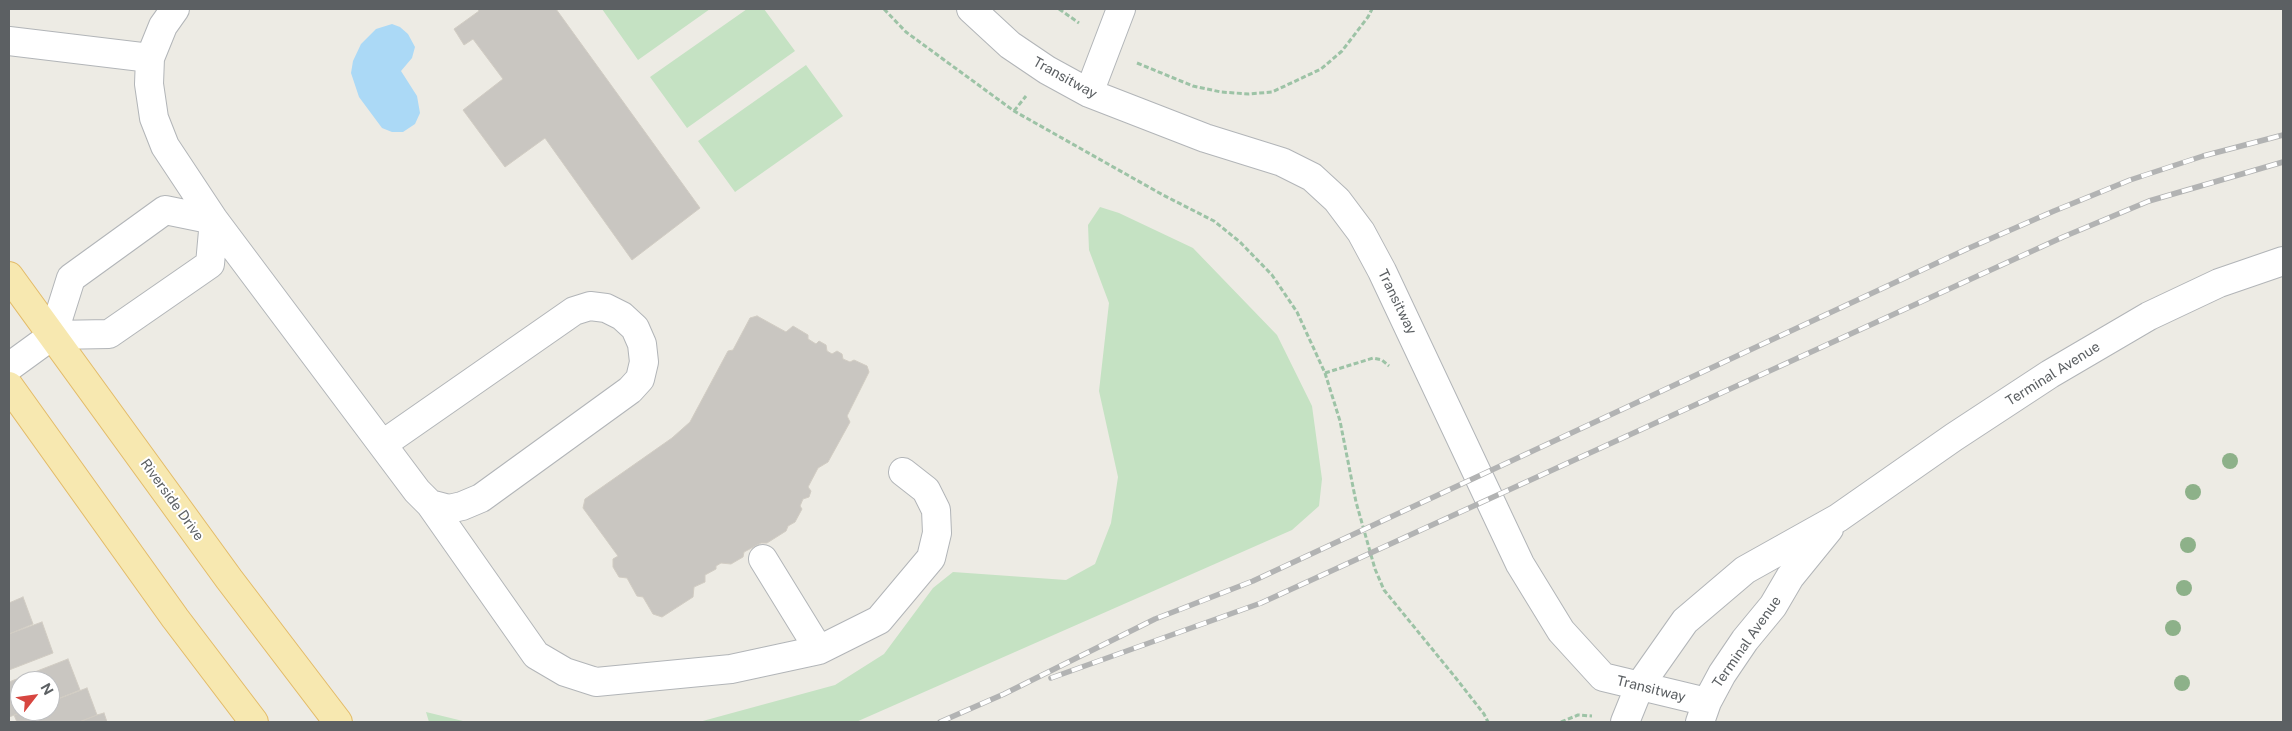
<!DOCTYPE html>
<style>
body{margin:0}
#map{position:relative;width:2292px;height:731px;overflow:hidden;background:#edebe4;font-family:"Public Sans",sans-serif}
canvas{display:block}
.frame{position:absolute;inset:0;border:10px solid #5c6063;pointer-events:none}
.north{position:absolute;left:10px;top:671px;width:50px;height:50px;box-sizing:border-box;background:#fff;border:1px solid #bebfc1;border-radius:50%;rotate:60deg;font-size:14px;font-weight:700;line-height:20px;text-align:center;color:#5c6063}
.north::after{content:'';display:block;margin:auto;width:18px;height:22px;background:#d74640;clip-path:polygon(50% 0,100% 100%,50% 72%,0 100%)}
</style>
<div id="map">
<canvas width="2292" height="731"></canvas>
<div class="frame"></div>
<div class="north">N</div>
</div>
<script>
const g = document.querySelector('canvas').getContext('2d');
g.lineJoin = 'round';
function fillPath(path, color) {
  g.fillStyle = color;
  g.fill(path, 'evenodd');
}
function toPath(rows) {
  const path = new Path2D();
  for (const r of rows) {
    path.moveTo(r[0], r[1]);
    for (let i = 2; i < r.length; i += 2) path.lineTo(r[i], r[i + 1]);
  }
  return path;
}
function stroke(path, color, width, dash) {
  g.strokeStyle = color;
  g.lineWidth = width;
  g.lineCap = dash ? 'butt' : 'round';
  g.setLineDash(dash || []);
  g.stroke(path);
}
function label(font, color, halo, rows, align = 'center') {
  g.font = font + ' "Public Sans",sans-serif';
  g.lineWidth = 4;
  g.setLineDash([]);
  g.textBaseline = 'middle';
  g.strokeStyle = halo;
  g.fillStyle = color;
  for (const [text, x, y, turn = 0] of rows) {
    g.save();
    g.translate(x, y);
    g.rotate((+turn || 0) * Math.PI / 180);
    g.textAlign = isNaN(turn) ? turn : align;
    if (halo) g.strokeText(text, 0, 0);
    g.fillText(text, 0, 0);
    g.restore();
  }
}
const green = toPath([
 [602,9,710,9,638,60],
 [747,9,764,9,795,51,687,128,650,77],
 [806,65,843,116,735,192,698,141],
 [1100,207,1119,213,1193,248,1277,335,1312,406,1322,479,1319,506,1292,530,856,722,699,722,835,685,884,654,933,588,953,572,1066,580,1095,564,1111,523,1118,477,1099,391,1109,303,1089,250,1088,225],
 [426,712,467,722,429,722]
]);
const water = toPath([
 [392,24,400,27,408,34,415,47,412,58,401,71,417,96,420,113,415,124,403,132,392,132,382,128,359,97,351,73,353,61,361,44,376,29]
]);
const building = toPath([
 [478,9,556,9,700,208,632,260,545,138,505,167,463,110,503,79,473,39,464,45,454,29,479,11,478,9],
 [757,316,786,332,793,326,808,335,808,339,816,344,819,341,826,345,827,351,832,354,837,351,842,354,843,359,850,362,854,360,867,366,869,372,847,416,850,422,828,462,818,468,808,487,811,491,809,497,803,499,800,506,802,509,795,522,788,526,786,531,767,543,761,543,744,552,743,557,731,564,721,563,716,566,716,569,705,575,705,582,694,587,693,597,662,617,653,614,643,597,637,596,627,578,619,577,613,567,613,559,618,556,583,508,585,499,672,438,690,422,728,351,733,350,750,318,757,316],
 [23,597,33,624,9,634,9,603,23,597],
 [42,622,53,653,9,670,9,634,42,622],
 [68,659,80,690,50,702,50,681,20,681,20,711,25,711,9,717,9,682,68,659],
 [87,688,97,715,79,722,17,722,14,715,25,711,50,711,50,702,87,688],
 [104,713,107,722,79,722,97,715,104,713]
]);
const path = toPath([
 [884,9,906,32,1014,111,1163,195,1214,221,1240,242,1272,275,1297,312,1325,373,1340,421,1356,502,1375,569,1384,590,1455,677,1484,714,1488,722],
 [1059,9,1079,23],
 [1137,63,1193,86,1221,92,1249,94,1272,92,1321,69,1342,51,1368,17,1372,9],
 [1014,111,1026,96],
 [1325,373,1373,358,1382,360,1389,366],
 [1561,722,1578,715,1592,716]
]);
const minor = toPath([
 [175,9,163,26,150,58,149,84,154,118,165,146,214,220,417,491,430,504,449,509,462,506,481,498,630,390,640,379,644,362,642,344,635,328,622,316,606,308,590,306,574,311,383,444],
 [971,9,1010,45,1047,70,1089,93,1205,138,1282,162,1312,177,1337,200,1361,232,1382,271,1520,564,1561,631,1603,677,1707,702],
 [9,41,150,58],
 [1089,93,1121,9],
 [53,335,71,278,165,210,214,220],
 [53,335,109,334,200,271,210,264,214,220],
 [9,367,53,335],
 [430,504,536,655,565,672,596,682,731,669,819,650,879,620,931,558,937,533,936,510,926,490,903,472],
 [763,559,819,650],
 [1625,722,1640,685,1685,621,1745,570,1838,518,1954,437,2050,374,2149,316,2219,283,2283,261],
 [1700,722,1707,702,1722,674,1745,640,1773,606,1790,577,1829,529]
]);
const major = toPath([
 [9,276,229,579,338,722],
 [9,386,175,618,254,722]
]);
const rail = toPath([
 [1051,678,1261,603,2063,237,2149,201,2283,162],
 [940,722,1004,694,1155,619,1253,581,1967,249,2054,211,2130,180,2203,156,2283,135]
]);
const trees = [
 [2230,461],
 [2193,492],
 [2188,545],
 [2184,588],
 [2173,628],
 [2182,683]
];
const streetNames = [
 ["Transitway",1065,78,29],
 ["Transitway",1397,302,64],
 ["Terminal Avenue",2053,374,-32],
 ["Riverside Drive",172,500,54],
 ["Terminal Avenue",1747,642,-55],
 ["Transitway",1651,689,14]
];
fillPath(green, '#c5e2c3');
fillPath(water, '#abd9f6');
fillPath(building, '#c9c6c1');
stroke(building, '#d1ccc3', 1);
stroke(minor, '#b2b5b8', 30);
stroke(major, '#e3bb68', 30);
stroke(path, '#9dc3a6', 3, [5, 2.5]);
stroke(minor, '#fff', 28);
stroke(major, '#f7e8b0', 28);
stroke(rail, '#b2b3b3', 5.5);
stroke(rail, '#fff', 4, [11]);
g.fillStyle = '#8db189';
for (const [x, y] of trees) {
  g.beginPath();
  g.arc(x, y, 8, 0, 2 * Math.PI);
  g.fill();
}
label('14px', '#5c6063', '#fff', streetNames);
</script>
